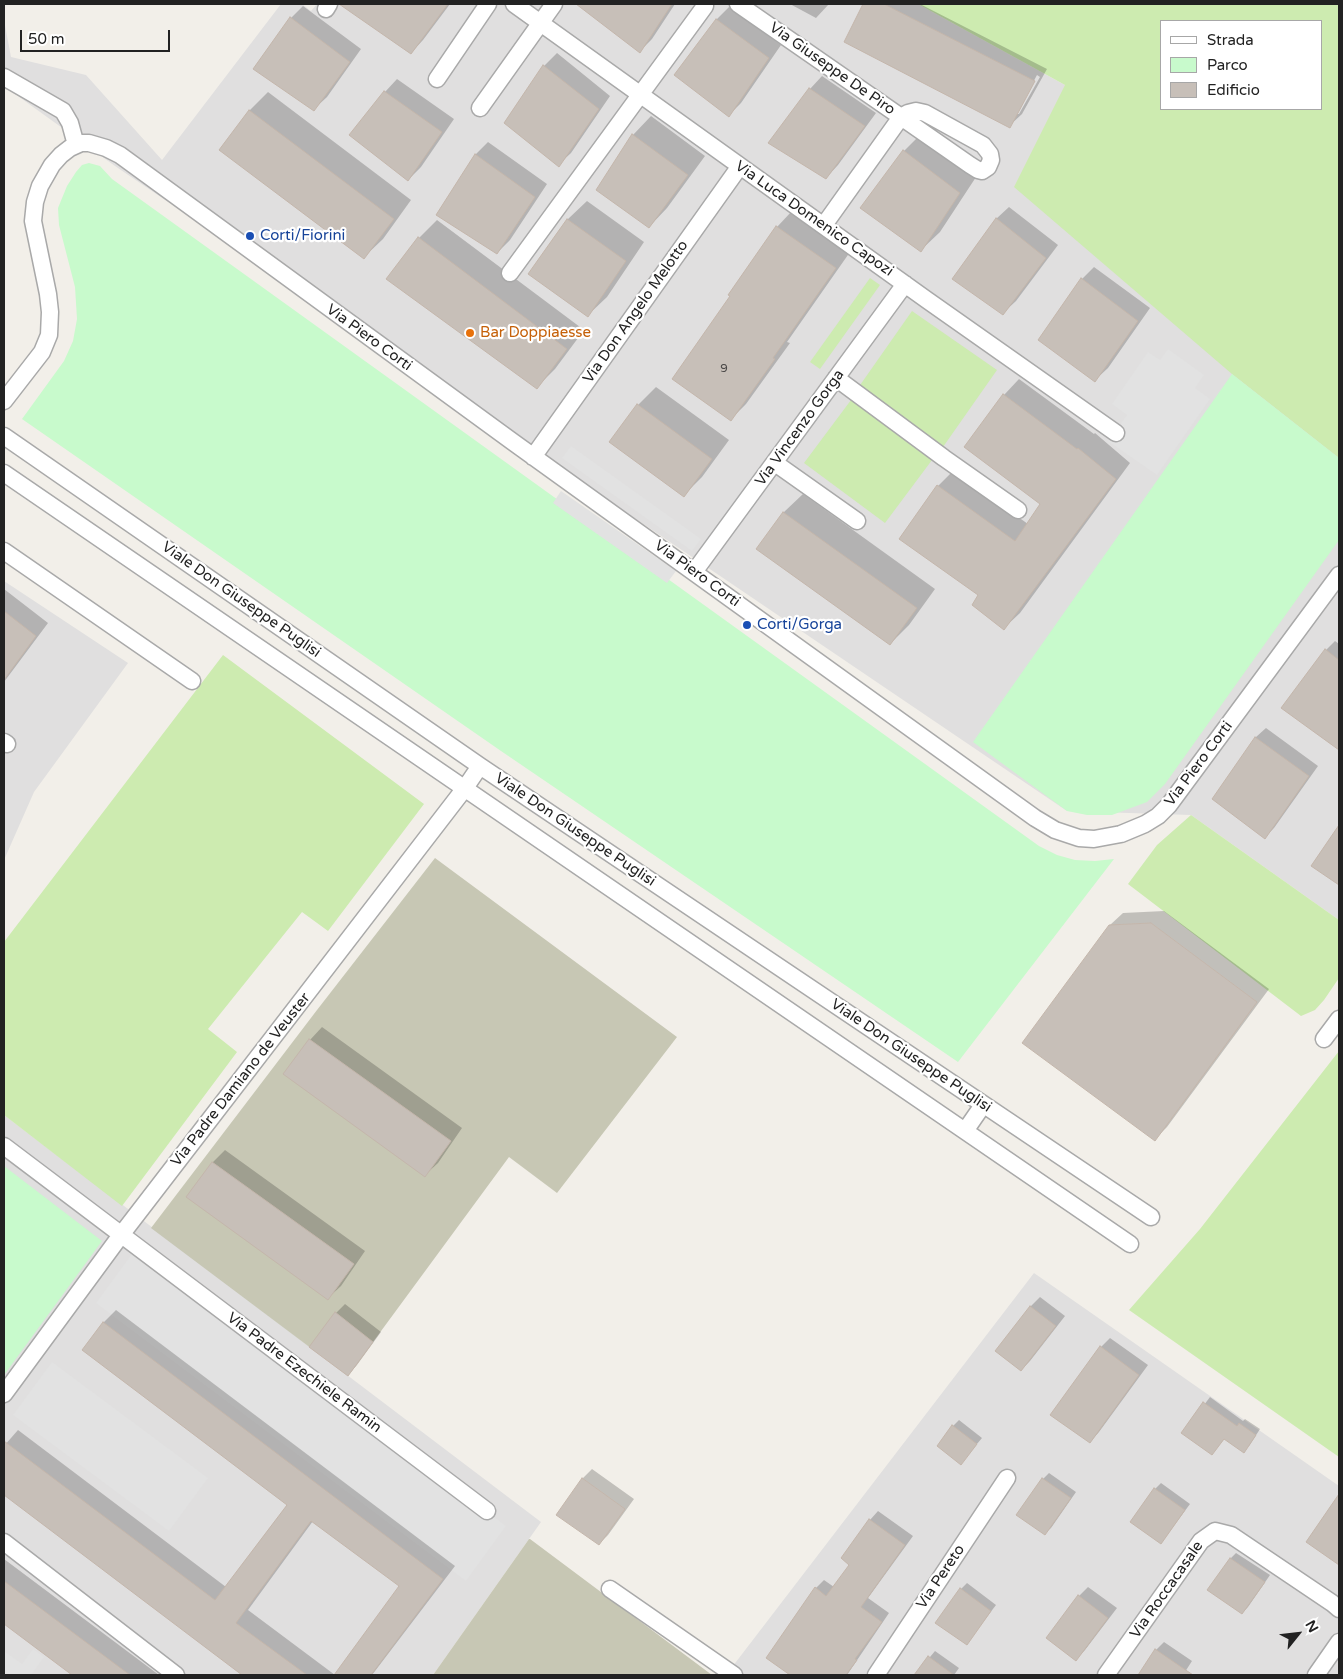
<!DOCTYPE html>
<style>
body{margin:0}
#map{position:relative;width:1343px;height:1679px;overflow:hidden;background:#f2efe9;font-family:"Varela Round",sans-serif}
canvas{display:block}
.frame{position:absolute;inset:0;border:5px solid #222;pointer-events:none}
.legend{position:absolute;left:1160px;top:20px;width:162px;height:90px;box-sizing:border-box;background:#fff;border:1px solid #a7a7a7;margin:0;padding:6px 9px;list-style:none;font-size:15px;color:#222}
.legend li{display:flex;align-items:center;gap:10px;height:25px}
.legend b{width:25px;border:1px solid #a7a7a7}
.north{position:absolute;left:1273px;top:1609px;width:50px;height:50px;-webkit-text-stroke:4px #fff;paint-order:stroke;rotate:61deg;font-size:14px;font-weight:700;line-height:20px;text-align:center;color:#222}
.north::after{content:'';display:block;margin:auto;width:18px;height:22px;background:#222;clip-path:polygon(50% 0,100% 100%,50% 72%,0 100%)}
.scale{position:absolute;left:20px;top:30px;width:150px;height:22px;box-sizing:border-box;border:2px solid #222;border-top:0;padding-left:6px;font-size:15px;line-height:18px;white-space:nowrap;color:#222;-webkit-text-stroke:4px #fff;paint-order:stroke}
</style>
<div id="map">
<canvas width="1343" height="1679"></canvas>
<div class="frame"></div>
<ul class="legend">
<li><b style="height:6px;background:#fff"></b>Strada</li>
<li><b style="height:14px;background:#c8facc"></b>Parco</li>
<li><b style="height:14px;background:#c7bfb8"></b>Edificio</li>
</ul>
<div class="north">N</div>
<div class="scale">50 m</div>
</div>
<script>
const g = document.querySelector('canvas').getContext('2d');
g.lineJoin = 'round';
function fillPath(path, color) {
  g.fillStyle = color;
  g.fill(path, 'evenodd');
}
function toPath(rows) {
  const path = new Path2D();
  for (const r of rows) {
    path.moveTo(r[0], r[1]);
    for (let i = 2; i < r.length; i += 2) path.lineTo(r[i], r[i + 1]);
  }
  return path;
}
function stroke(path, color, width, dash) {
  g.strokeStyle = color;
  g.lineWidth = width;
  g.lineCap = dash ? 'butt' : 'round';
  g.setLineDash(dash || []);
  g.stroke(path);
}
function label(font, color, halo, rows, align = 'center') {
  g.font = font + ' "Varela Round",sans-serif';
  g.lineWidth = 4.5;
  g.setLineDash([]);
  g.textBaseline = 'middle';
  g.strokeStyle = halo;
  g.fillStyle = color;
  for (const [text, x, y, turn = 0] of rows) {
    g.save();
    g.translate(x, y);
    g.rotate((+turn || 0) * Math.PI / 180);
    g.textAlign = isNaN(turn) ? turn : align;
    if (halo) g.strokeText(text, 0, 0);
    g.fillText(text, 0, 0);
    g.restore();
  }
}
const residential = toPath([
 [281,4,302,4,311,11,317,4,918,4,1065,85,1339,458,1339,920,1191,815,1067,811,115,166,4,86,4,20,11,57,86,75,162,160],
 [4,581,128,663,34,792,4,860],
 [4,1115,541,1522,433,1675,4,1675],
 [1034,1273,1339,1486,1339,1675,726,1675]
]);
const construction = toPath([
 [435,858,677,1037,557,1193,509,1157,348,1376,151,1228,317,1010],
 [529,1539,530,1539,712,1675,433,1675]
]);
const grass = toPath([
 [918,4,1339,4,1339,458,1232,374,1014,187,1065,85],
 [1162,21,1322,21,1322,109,1162,109],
 [870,278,880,285,820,369,810,362],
 [912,311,997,370,943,447,858,388],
 [851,400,932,460,885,523,804,463],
 [223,655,424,804,328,931,302,912,208,1029,237,1052,122,1206,4,1115,4,942],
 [1191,815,1339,920,1339,978,1324,1000,1315,1010,1301,1016,1128,884,1157,845],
 [1339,1051,1339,1457,1129,1310,1200,1229]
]);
const park = toPath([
 [89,163,100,166,112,179,1039,846,1057,855,1075,860,1095,861,1114,859,958,1062,501,751,22,419,64,361,73,341,77,319,75,287,59,225,58,208,67,186,76,172,82,165],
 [1232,374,1339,458,1339,540,1165,784,1147,802,1112,815,1087,815,1067,811,973,742],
 [4,1166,102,1241,4,1375]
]);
const parking = toPath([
 [1168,349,1204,375,1195,388,1210,399,1157,475,1108,441,1127,415,1112,404,1148,352,1160,360],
 [571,446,701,539,692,551,562,458],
 [561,491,676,571,667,583,553,503],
 [137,1247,506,1526,466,1581,96,1303],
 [52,1362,208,1478,169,1531,13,1415],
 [33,1649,44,1657,31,1675,4,1675,4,1651,22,1664]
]);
const shadow = toPath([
 [355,4,450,4,423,40,411,53,351,11],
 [590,4,675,4,652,39,640,51,586,10],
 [790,4,829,4,816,18],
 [865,4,920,4,1047,69,1022,114,1009,126,846,42],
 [1037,75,1040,77,1019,114,1016,114],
 [303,6,361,49,327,97,314,109,291,18],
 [729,7,781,45,741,103,729,115,676,75,717,19],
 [557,53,610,96,571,153,558,165,505,122,544,66],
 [822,76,876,113,838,165,826,178,770,142,810,89],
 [397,79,454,119,421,167,408,180,351,134,385,92],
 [268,92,411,200,383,239,364,257,221,150,250,110],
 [651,116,705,156,667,208,649,227,598,190,633,135],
 [922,133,978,174,940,232,921,250,904,151],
 [488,142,547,184,510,240,497,253,438,215,476,154],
 [587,201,644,242,607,297,588,315,530,274,568,219],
 [1009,207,1058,245,1016,301,1003,313,996,219],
 [792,211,850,252,787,342,790,343,746,404,731,419,732,296,729,294,777,227],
 [437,220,584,330,555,369,537,387,419,238],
 [1094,267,1150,308,1108,368,1095,380,1082,279],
 [1019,379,1094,434,1095,433,1130,463,1020,613,1004,628,980,595,938,486,953,471,1028,524,1042,504,1004,395],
 [656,387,729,440,702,477,684,495,638,405],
 [803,494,935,589,909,625,890,644,758,549,784,512],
 [4,589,48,623,4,682],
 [1335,641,1339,644,1339,748,1326,650],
 [1266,728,1318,766,1274,828,1265,837,1214,798,1256,737],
 [1339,828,1339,884,1313,866],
 [1164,911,1269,989,1167,1127,1155,1139,1110,925,1123,913],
 [322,1027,462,1128,438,1163,425,1175,310,1040],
 [225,1150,365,1251,341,1286,328,1298,188,1197,213,1162],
 [1040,1297,1065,1316,1030,1361,1021,1370,996,1351,1031,1306],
 [345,1304,381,1332,357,1365,348,1375,311,1347,336,1313],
 [116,1310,455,1566,372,1675,244,1675,4,1494,4,1446,18,1430,226,1587,288,1504,103,1323],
 [313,1521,401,1586,335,1675,248,1610],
 [1110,1338,1148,1365,1099,1432,1090,1442,1101,1347],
 [1210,1397,1243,1421,1245,1419,1260,1429,1249,1446,1225,1438,1212,1453,1183,1433],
 [959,1420,982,1438,961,1463,953,1426],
 [592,1469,634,1499,608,1535,599,1544,557,1514,583,1478],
 [1049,1473,1076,1492,1051,1528,1045,1533,1043,1479],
 [1161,1483,1190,1504,1161,1543,1155,1489],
 [1339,1496,1339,1564,1308,1541],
 [878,1511,913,1536,868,1598,889,1613,847,1675,792,1675,767,1658,816,1588,824,1580,834,1587,851,1564,870,1520],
 [1236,1553,1270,1575,1248,1607,1242,1613,1231,1558],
 [4,1559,159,1675,74,1675,4,1622],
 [967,1583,996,1605,967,1643,961,1589],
 [1088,1587,1117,1608,1085,1650,1076,1659,1079,1596],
 [1164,1642,1192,1661,1183,1675,1139,1675,1156,1650],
 [935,1651,959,1668,954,1675,915,1675]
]);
const building = toPath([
 [339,4,448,4,411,54,339,4],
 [576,4,672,4,640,53,576,4],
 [863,4,884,4,1035,81,1010,128,844,42,863,4],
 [290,17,350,62,314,111,253,69,290,17],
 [716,19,769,58,729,117,674,75,716,19],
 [543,65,599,109,559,167,504,123,543,65],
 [809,88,865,126,826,179,768,143,809,88],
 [384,91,442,132,408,181,349,135,384,91],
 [249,110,394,219,364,259,219,150,249,110],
 [632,134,688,175,649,228,596,190,632,134],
 [903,150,960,193,921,252,860,208,903,150],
 [475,154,535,197,497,254,436,215,475,154],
 [996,218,1046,258,1003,315,952,279,996,218],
 [567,219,626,261,588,317,528,274,567,219],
 [776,226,836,268,773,358,775,359,731,421,672,379,730,296,728,295,776,226],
 [418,237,567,349,537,389,386,279,418,237],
 [1081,278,1138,321,1095,382,1038,340,1081,278],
 [1003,394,1077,449,1078,448,1116,479,1004,630,972,605,978,595,899,539,937,485,1015,541,1040,504,964,447,1003,394],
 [637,404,712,459,684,497,609,442,637,404],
 [783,512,917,608,890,645,756,549,783,512],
 [4,611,36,636,4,680,4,611],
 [1325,649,1339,660,1339,750,1281,708,1325,649],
 [1255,737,1309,776,1265,839,1212,799,1255,737],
 [1339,825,1339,885,1311,866,1339,825],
 [1151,923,1257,1002,1155,1141,1022,1043,1109,925,1151,923],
 [309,1039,451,1141,425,1177,283,1074,309,1039],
 [212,1162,354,1264,328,1300,186,1197,212,1162],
 [1030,1306,1056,1326,1021,1371,995,1351,1030,1306],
 [335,1312,373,1342,348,1376,309,1347,335,1312],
 [103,1322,443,1579,371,1675,334,1675,399,1586,311,1521,236,1623,307,1675,242,1675,4,1495,4,1441,215,1600,287,1505,82,1350,103,1322],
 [1100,1346,1139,1375,1090,1443,1050,1415,1100,1346],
 [1203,1402,1237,1426,1239,1423,1256,1435,1244,1453,1224,1439,1212,1455,1181,1433,1203,1402],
 [952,1425,977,1444,961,1465,937,1446,952,1425],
 [582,1478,625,1509,599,1545,556,1515,582,1478],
 [1042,1478,1071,1498,1045,1535,1016,1515,1042,1478],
 [1154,1488,1185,1510,1161,1544,1130,1522,1154,1488],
 [1339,1494,1339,1565,1306,1542,1339,1494],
 [869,1519,905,1545,861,1607,882,1622,855,1659,857,1660,846,1675,790,1675,766,1658,815,1587,826,1596,849,1565,841,1558,869,1519],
 [1230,1558,1265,1582,1242,1614,1207,1590,1230,1558],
 [4,1581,130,1675,72,1675,4,1624,4,1581],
 [960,1588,991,1611,967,1645,935,1623,960,1588],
 [1078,1595,1108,1618,1076,1661,1046,1638,1078,1595],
 [1155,1649,1193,1675,1138,1675,1155,1649],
 [928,1656,954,1675,914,1675,928,1656]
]);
const street = toPath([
 [514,4,927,300,1116,433],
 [738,4,901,117,970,165,978,170,982,171,988,167,991,160,990,154,983,145,925,113,916,111,908,113,901,117,824,225],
 [326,9,329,4],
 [4,77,63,111,70,123,76,145],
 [437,79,488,4],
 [480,108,554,4],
 [510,273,705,6],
 [836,378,944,458,1018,510],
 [4,401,42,352,49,335,50,312,48,294,33,221,35,202,40,186,52,165,61,155,70,148,81,143,89,143,106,148,120,155,513,442,1035,818,1055,830,1079,838,1094,839,1121,834,1145,824,1158,816,1169,805,1339,575],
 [4,436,480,766,1151,1217],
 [533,457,740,166],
 [775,463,857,521],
 [4,473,1130,1244],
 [4,551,192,681],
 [694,572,905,284],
 [4,742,7,744],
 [1324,1039,1339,1019],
 [965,1131,983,1105],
 [4,1146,487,1511],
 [4,1394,121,1235,465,788,480,766],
 [4,1542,176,1675],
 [610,1589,734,1675],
 [876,1675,1007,1478],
 [1106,1675,1201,1541,1215,1531,1231,1535,1332,1603,1339,1609],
 [1316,1675,1339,1642]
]);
const markers = [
 [250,236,5,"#1a4fb4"],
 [470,333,5,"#e8710a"],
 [747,625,5,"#1a4fb4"]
];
const numberNames = [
 ["9",724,369]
];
const streetNames = [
 ["Via Giuseppe De Piro",832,69,35],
 ["Via Luca Domenico Capozi",814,219,35],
 ["Via Don Angelo Melotto",636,312,-55],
 ["Via Piero Corti",369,338,36],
 ["Via Vincenzo Gorga",800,428,-54],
 ["Via Piero Corti",697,574,36],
 ["Viale Don Giuseppe Puglisi",241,600,35],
 ["Via Piero Corti",1199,764,-53],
 ["Viale Don Giuseppe Puglisi",575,830,34],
 ["Viale Don Giuseppe Puglisi",911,1056,34],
 ["Via Padre Damiano de Veuster",241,1080,-52],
 ["Via Padre Ezechiele Ramin",304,1373,37],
 ["Via Pereto",941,1577,-56],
 ["Via Roccacasale",1167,1590,-55]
];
const transitNames = [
 ["Corti/Fiorini",260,236],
 ["Corti/Gorga",757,625]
];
const foodNames = [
 ["Bar Doppiaesse",480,333]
];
fillPath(residential, '#e0dfdf');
fillPath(construction, '#c7c7b4');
fillPath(grass, '#cdebb0');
fillPath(park, '#c8facc');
fillPath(parking, '#e2e2e2');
fillPath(shadow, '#0003');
fillPath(building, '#c7bfb8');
stroke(building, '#c4b6ab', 1);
stroke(street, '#a9a9a9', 19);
stroke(street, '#fff', 16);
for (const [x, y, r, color] of markers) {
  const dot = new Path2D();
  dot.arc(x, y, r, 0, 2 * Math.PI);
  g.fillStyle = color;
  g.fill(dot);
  stroke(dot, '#fff', 2);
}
label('12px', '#4b4948', null, numberNames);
label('15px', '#222', '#fff', streetNames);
label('15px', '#164399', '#fff', transitNames, 'left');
label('15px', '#c56008', '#fff', foodNames, 'left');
</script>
